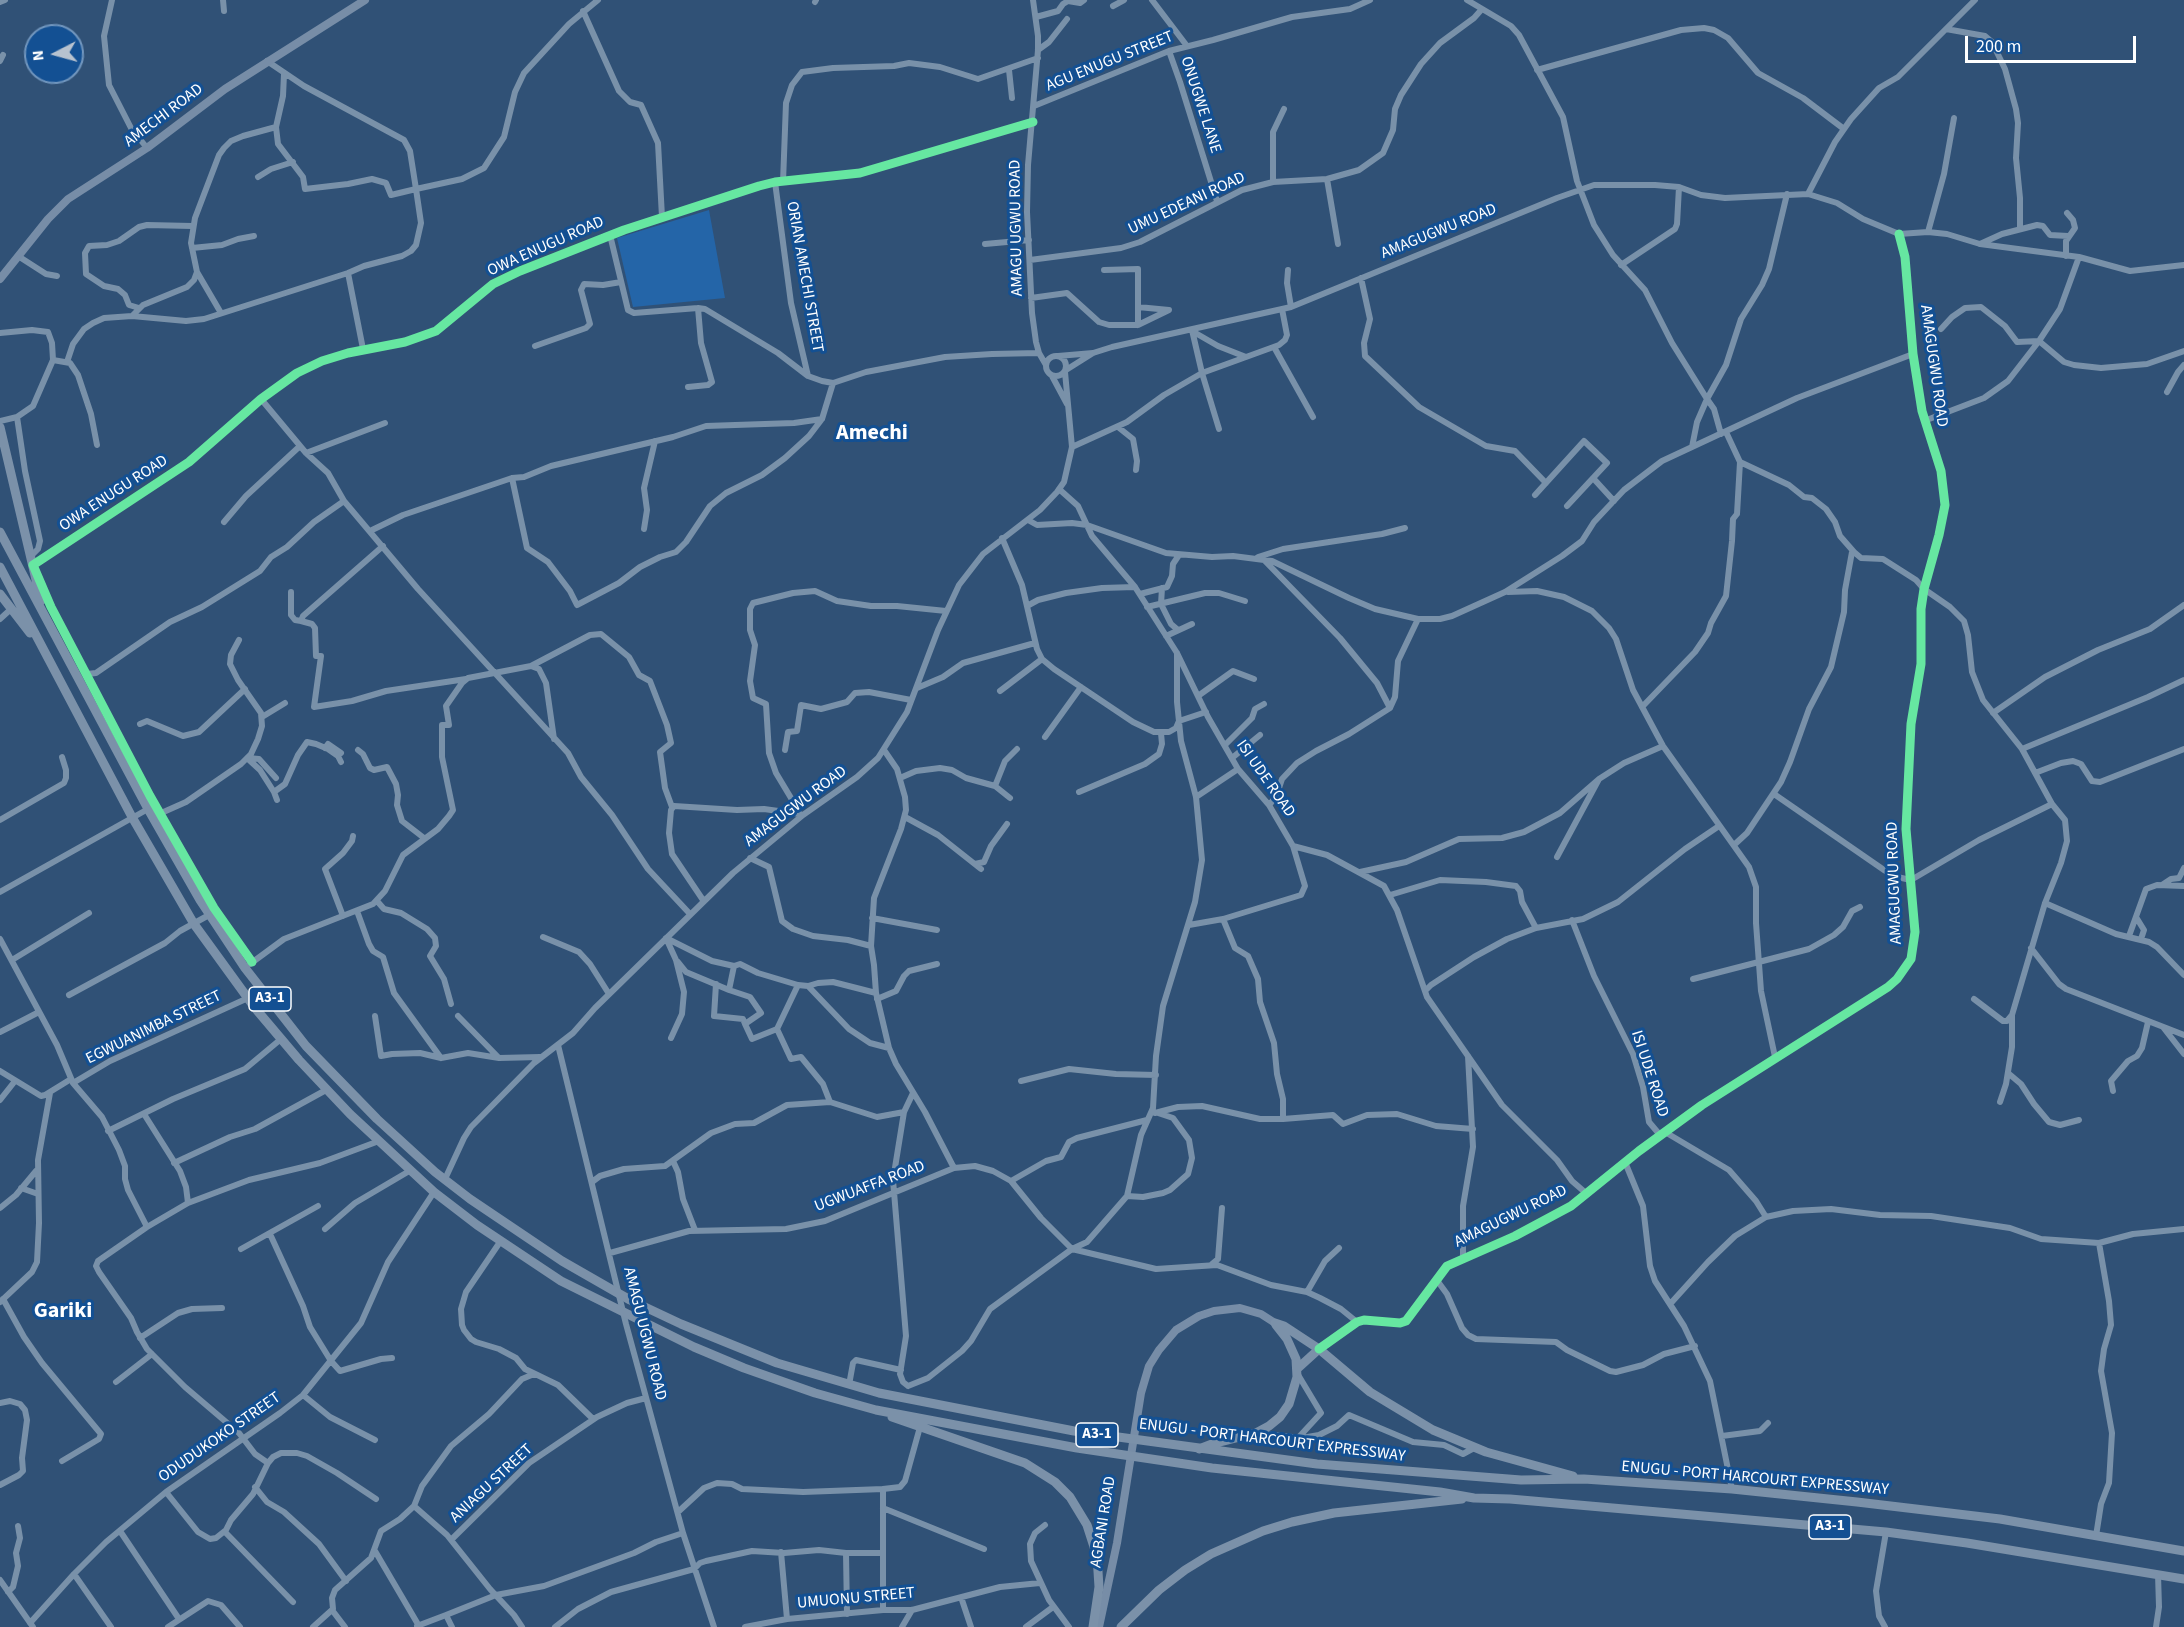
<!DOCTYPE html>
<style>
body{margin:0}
#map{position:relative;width:2184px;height:1627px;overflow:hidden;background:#305176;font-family:"Source Sans 3",sans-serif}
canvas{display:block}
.north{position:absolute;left:24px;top:24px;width:60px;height:60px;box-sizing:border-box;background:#135093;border:2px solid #7196be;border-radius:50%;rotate:264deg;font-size:16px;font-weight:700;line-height:24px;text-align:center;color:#fff}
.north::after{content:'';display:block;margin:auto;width:21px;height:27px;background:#b7c2cf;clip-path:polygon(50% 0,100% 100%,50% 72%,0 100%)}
.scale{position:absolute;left:1965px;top:36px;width:171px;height:27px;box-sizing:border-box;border:3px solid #fff;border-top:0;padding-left:8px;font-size:18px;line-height:21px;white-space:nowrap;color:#fff;-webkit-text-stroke:4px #135093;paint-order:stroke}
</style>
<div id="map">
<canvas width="2184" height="1627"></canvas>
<div class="north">N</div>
<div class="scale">200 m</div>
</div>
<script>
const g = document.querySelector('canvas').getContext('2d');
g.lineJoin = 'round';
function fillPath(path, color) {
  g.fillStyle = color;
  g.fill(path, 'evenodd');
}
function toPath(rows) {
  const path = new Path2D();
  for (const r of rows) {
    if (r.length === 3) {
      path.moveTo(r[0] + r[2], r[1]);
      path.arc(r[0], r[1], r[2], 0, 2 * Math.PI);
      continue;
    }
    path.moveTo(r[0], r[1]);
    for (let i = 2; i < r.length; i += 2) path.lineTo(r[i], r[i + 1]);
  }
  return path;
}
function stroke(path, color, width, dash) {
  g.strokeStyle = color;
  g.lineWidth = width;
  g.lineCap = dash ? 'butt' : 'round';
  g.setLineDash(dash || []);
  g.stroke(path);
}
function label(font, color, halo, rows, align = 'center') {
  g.font = font + ' "Source Sans 3",sans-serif';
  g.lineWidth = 6;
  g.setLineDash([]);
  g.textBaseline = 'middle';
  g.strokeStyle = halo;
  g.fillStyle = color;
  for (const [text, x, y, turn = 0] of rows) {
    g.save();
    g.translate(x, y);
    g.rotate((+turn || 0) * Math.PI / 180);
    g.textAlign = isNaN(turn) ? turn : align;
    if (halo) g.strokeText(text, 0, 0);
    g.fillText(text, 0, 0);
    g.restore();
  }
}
const green = toPath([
 [709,210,725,298,633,307,617,238]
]);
const minor = toPath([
 [112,0,104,36,109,85,131,128,147,148],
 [223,0,224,11],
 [1033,0,1038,36,1038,50,1028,165,1027,212,1032,313,1036,342,1039,353,1046,365],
 [1152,0,1187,46],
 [1467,0,1511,26,1519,35,1563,117,1577,181,1594,225,1613,255,1645,290,1672,343,1707,399,1697,422,1692,447],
 [0,2,5,0],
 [815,2,816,0],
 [1113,6,1124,0],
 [583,11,619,91,630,102,641,105,658,143,662,217],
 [1036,17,1058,11,1063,4,1068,1,1080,3,1084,0],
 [1946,29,1985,36,1992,42,2005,69,2016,109,2018,123,2016,158,2020,198,2020,229],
 [1038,50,1049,42,1067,19],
 [1169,51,1180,82,1217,201],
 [0,61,3,55],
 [267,61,304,86,404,140,410,151,416,189,462,179,484,168,504,137,515,92,524,73,569,24,598,0],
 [1009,70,1012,98],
 [1537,70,1681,30,1704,28,1714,30,1728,38,1758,73,1803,98,1844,129],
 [1034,106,1169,51,1213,40,1292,17,1350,9,1370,0],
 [258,177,271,169,293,162],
 [1327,179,1338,244],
 [775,182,791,303,808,376],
 [783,182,786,103,792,85,802,72,833,68,894,66,909,63,940,67,978,79,1038,58],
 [1273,182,1273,132,1284,109],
 [1808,194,1835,142,1851,119,1879,88,1898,77,1975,0],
 [1928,232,1944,174,1954,118],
 [610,235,628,310,634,313,698,308,705,309,778,353,808,376,822,381,833,383,866,372,945,357,992,354,1039,353],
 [985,244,1029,240],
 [1980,244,2002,234,2037,225,2043,226,2050,235,2068,236],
 [192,248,222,245,238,239,254,236],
 [18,256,46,274,57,276],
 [2066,256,2066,241,2075,228,2073,220,2067,213],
 [1030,260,1121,248,1140,242,1242,190,1273,182,1327,179,1359,170,1383,153,1393,130,1395,109,1401,95,1421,64,1440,43,1474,18,1482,9],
 [1621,265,1675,229,1677,224,1679,187],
 [1288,270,1287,283,1291,307],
 [348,273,363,349],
 [1361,278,1370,319,1364,343,1365,356,1419,407,1486,446,1515,451,1546,483],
 [1031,298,1067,293,1099,322,1109,325,1138,325,1138,269,1104,270],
 [1138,307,1169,310,1138,325],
 [139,308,129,305,125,295,118,289,104,286,86,274,85,253,89,246,107,245,119,241,139,227,147,225,192,226],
 [221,313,197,272,191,243,195,218,219,155,224,148,231,141,243,136,276,127,283,96,284,74],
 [132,316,186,321,204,319,348,273,364,266,402,256,411,251,416,245,421,223,416,189,391,195,386,183,372,179,348,184,305,189,303,177,278,144,276,127],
 [1941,329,1952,317,1965,308,1981,307,2005,326,2017,342,2039,341,2064,362,2074,365,2101,368,2147,364,2184,351],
 [1192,330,1202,373,1219,429],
 [1192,331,1218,346,1246,357],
 [0,333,32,330,48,332,52,343,53,360,33,406,17,417,0,421],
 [535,346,586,328,590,324,581,290,584,284,603,285,621,282],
 [1274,347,1313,417],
 [1056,366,10],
 [1058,356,1093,353],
 [53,360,70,363,78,375,91,414,97,445],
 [67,362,73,344,84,329,93,323,104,318,132,316,143,305,187,287,194,280,197,272],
 [1066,370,1093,353,1112,347,1291,307,1557,198,1594,185,1655,185,1679,187,1701,195,1725,198,1808,194,1837,203,1863,219,1899,234,1928,232,1947,234,1980,244,2079,257,2130,271,2184,265],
 [1052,376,1067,404],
 [688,387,708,385,712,382,701,343,698,308],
 [2167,392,2178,372,2184,365],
 [261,399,306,453,328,473,344,501,418,589,568,753,581,777,612,815,648,869,690,914],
 [17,417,25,471,40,541,38,549,31,556],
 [1924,421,1984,398,2008,381,2039,341,2060,309,2079,257],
 [1118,427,1133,439,1137,461,1136,470],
 [1726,432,1740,462,1789,485,1804,497,1812,498,1826,509,1835,522,1840,536,1854,552],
 [1721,434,1714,409,1707,399,1726,365,1741,319,1762,285,1769,269,1787,194],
 [1072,447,1127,422,1164,395,1202,373,1279,345,1285,340,1287,335,1282,309],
 [306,453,385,423],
 [512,478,527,548,548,562,570,591,577,605,619,583,640,567,660,557,676,552,686,542,710,506,726,493,762,475,785,458,809,436,822,419,833,383],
 [1593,478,1614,501],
 [1059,489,1078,506,1092,536,1135,587,1177,653,1208,717,1238,769,1269,805,1293,846,1305,886,1301,895,1223,919,1189,925],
 [1535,495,1584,441,1607,463,1567,506],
 [1028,520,1037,525,1072,523,1087,525,1166,553,1212,557,1233,556,1272,561,1349,598,1375,609,1418,619,1440,619,1452,616,1505,592,1562,556,1582,541,1594,522,1624,490,1662,461,1797,398,1913,354],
 [224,522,246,496,300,446],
 [644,529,647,510,644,488,655,441],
 [370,531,403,515,512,478,524,477,551,466,673,437,706,426,794,423,822,419],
 [1002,538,1022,585,1037,649,1042,659,1054,669,1133,722,1154,732,1169,732,1176,728,1179,721,1206,712],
 [383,546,303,616,301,621,312,624,315,628,316,656,321,656,314,707,352,701,386,691,466,679],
 [1258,557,1283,549,1382,534,1405,528],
 [1265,561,1340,638,1377,683,1390,708],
 [35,568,33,565,189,462,261,399,297,373,322,361,348,353,405,342,436,331,493,284,520,271,624,230,759,186,775,182,860,173,1033,122],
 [39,577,51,607,150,796,214,908,252,962],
 [1162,588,1161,604,1171,624,1178,630],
 [291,592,291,615,295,620,301,621],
 [1508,592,1537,591,1564,597,1592,611,1609,628,1616,639,1633,690,1663,746,1749,867,1756,887,1756,923,1761,991,1775,1057],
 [1140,594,1167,587,1172,576,1173,564,1179,555],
 [1027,606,1038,600,1066,593,1102,588,1135,587],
 [1147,607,1205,593,1219,593,1245,601],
 [0,619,11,609],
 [1166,636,1192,624],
 [531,666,539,669,546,683,554,739],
 [87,674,96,673,170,622,202,607,260,571,271,557,287,547,314,522,344,501],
 [917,688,943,677,963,663,1035,643],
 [1000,691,1042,659],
 [1198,696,1233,671,1254,679],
 [1642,707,1695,652,1708,633,1711,623,1726,596,1732,541,1733,519,1737,514,1740,462],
 [1993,713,2045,677,2098,650,2150,629,2184,605],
 [262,717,285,703],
 [140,724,147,721,183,736,199,732,245,689],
 [1045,737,1081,687],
 [1225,745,1252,718,1255,709,1264,704],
 [325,748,328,744,341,753],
 [2022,749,2148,697,2184,680],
 [358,750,363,754,370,768,374,770,387,767,396,784,398,795,397,805,402,821,424,838],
 [785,750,788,732,797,731,801,705,821,709,847,702,855,693,869,692,911,700],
 [884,750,897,769,905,797,906,810,901,829,874,898,871,946,874,965,876,993,889,1048,896,1064,925,1112,954,1168],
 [247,758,260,770,274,792,277,800],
 [248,758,259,759,276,778],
 [1232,758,1260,735],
 [2035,773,2061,763,2073,761,2081,764,2092,781,2100,782,2184,749],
 [900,778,916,771,940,768,952,770,966,778,995,786,1010,798],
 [995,786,1005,761,1017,749],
 [274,792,285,784,298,755,307,742,316,744,328,749,338,756,341,762],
 [1079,792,1145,764,1159,754,1162,744,1161,733],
 [1774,794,1884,870,1897,877,1911,880,1979,840,2052,804],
 [1196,797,1238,769],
 [1269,805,1276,797,1282,779,1297,763,1316,751,1349,734,1390,708,1395,697,1398,661,1418,619],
 [797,813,791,798,776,773,769,753,766,704,753,698,750,681,755,645,750,630,750,609,753,603,793,593,815,591,837,601,871,606,897,606,946,611],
 [159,814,186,802,241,764,251,754,258,739,262,726,261,713,238,680,230,664,231,655,239,640],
 [905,817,938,835,981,869],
 [0,820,64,783,66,778,66,770,62,757],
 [1734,845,1747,833,1781,782,1790,762,1809,709,1831,667,1844,612,1845,590,1852,552,1854,552,1861,558,1883,559,1916,580,1924,589,1950,607,1964,621,1968,635,1972,672,1983,700,2022,749,2052,804,2065,820,2067,841,2061,863,2045,903,2012,1015,2007,1021,2003,1021,1974,999],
 [1293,846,1327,855,1384,886,1397,910,1427,997,1436,1010,1502,1105,1557,1160,1572,1181,1587,1194],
 [1557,857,1599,779,1624,763,1663,746],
 [750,858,769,867,782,921,793,929,813,936,848,940,871,946],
 [975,864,984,862,991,846,1007,824],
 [1360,872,1406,862,1459,839,1502,838,1524,832,1560,813,1599,779],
 [2162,885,2171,879,2179,878,2184,868],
 [0,892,148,809],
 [1390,895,1440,880,1486,882,1516,886,1520,891,1522,902,1536,928],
 [703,900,672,854,669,833,671,810,674,806,737,810,764,809,800,814],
 [377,901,384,909,401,913,427,929,435,938,436,946,430,956,444,979,451,1004],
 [2045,903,2116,934,2149,942,2157,947,2184,975],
 [357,911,369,944,373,951,383,957,394,993,441,1058],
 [343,916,325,869,343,853,352,841,353,836],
 [2136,917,2144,930,2141,939],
 [872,918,937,930],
 [1572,920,1594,976,1633,1054,1643,1087,1649,1122,1660,1135],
 [2129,936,2146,889,2157,885,2184,886],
 [543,937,579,952,590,964,609,994],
 [0,939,57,1045,73,1083,102,1117,119,1150,125,1166,125,1179,128,1190,147,1227],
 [2031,948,2059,984,2066,989,2184,1035],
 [12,960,89,913],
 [678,962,686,972,729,990],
 [250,964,284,939,373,904,385,891,403,855,438,829,449,816,453,810,442,757,442,725,449,725,446,706,462,683,468,678,531,666,590,635,601,634,629,657,639,675,650,681,667,725,671,743,660,752,665,788,672,807],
 [734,966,740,964,758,973,798,985,808,986,849,1029,870,1043,889,1048],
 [1693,979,1809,949,1834,935,1843,927,1852,911,1860,907],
 [716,984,714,1016,743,1019,745,1024],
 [808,986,818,983,833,982,876,993],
 [1425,991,1431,985,1474,957,1507,939,1536,928,1583,919,1618,902,1685,849,1719,826],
 [69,995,165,943,180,931,209,915],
 [877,999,896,991,904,976,909,971,937,964],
 [375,1016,381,1056,392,1054,420,1053,441,1058,468,1053,499,1058,540,1057],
 [458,1016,498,1057],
 [2163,1027,2184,1054],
 [777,1029,798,985],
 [0,1032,39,1012],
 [671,1038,682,1014,684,992,676,960,666,938,712,961,734,966,729,990,750,997,761,1013,745,1024,752,1039,777,1029,791,1059,801,1057,823,1084,830,1102],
 [558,1045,626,1324,683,1533,714,1627],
 [0,1071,41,1096,45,1095,71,1079],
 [2008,1073,2021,1084,2034,1104,2049,1122,2060,1125,2079,1120],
 [1021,1081,1069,1069,1116,1074,1156,1075],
 [73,1083,110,1061,248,998],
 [2113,1091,2111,1081,2128,1061,2137,1056,2142,1048,2148,1022],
 [0,1100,15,1081],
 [2000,1102,2006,1084,2012,1047,2012,1016],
 [1155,1113,1178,1107,1202,1106,1260,1119,1283,1119,1283,1099,1277,1074,1274,1043,1260,1002,1258,979,1248,956,1235,948,1223,919],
 [144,1114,180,1171,186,1187,188,1203,147,1227,98,1261,96,1266,99,1272,131,1318,137,1332,147,1349,185,1387,239,1433,255,1454,268,1463],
 [1283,1119,1333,1115,1343,1124,1367,1115,1397,1114,1436,1126,1473,1129],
 [108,1131,173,1099,245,1069,281,1039],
 [1665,1132,1729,1170,1756,1201,1766,1217],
 [673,1161,678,1172,683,1199,695,1230],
 [1625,1162,1643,1206,1650,1266,1655,1281,1684,1326,1710,1381,1732,1489],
 [174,1163,230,1137,255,1129,326,1090],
 [445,1179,464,1138,471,1127,534,1063,573,1033,595,1008,733,873,803,815,857,777,878,758,907,712,938,630,959,585,983,554,1040,510,1057,492,1064,482,1072,447,1065,372],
 [1011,1181,1046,1161,1061,1157,1069,1142,1077,1138,1147,1120],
 [592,1182,600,1176,624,1169,665,1166,711,1133,735,1124,754,1123,787,1105,830,1102,877,1117,904,1112],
 [21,1188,38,1194],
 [1127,1196,1143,1197,1163,1193,1170,1190,1188,1174,1192,1158,1189,1140,1173,1118,1158,1113],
 [188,1203,249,1180,320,1163,379,1141],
 [0,1208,16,1195,36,1171],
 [325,1229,355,1203,411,1170],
 [270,1234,303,1306,310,1327,331,1361,340,1371,381,1359,392,1358],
 [500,1242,466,1292,461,1309,462,1325,464,1330,471,1339,476,1342,499,1349,516,1358,525,1369,558,1385,593,1419],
 [241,1249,318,1206],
 [610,1253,689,1231,786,1229,825,1221,954,1168,975,1166,993,1171,1011,1181,1041,1218,1072,1249,1156,1269,1217,1265,1271,1285,1307,1292,1320,1298,1341,1309,1357,1322],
 [1463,1259,1463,1206,1473,1147,1468,1056],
 [1212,1264,1218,1259,1222,1208],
 [1436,1279,1447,1294,1462,1328,1468,1335,1476,1339,1556,1342,1567,1350,1610,1371,1616,1372,1643,1365,1664,1354,1695,1346],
 [1307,1292,1325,1261,1339,1248],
 [3,1299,24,1337,42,1363,101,1434,99,1439,62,1461],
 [0,1302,32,1272,37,1262,39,1223,38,1160,50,1093],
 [1671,1303,1708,1262,1735,1236,1766,1217,1793,1211,1831,1209,1880,1215,1931,1216,2010,1228,2041,1239,2099,1243,2133,1234,2184,1229],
 [140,1338,178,1313,192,1309,222,1308],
 [1319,1349,1357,1322,1364,1320,1400,1323,1406,1321,1447,1266,1515,1236,1571,1206,1639,1151,1702,1105,1888,987,1897,979,1911,959,1915,932,1906,829,1911,724,1921,664,1921,609,1924,589,1939,535,1945,505,1941,471,1922,411,1913,354,1905,257,1899,234],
 [1297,1373,1321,1413,1298,1438],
 [116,1382,152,1354],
 [849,1385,853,1363,856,1360,901,1370],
 [908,1386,928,1378,962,1351,971,1341,990,1309,1072,1249,1087,1242,1127,1196,1141,1135,1153,1108,1156,1056,1163,1006,1195,902,1202,860,1196,797,1181,741,1177,702,1177,653],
 [908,1386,903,1382,900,1374,906,1336,893,1180,904,1112,913,1093],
 [303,1395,330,1417,375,1440],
 [0,1403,10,1401,20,1404,25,1410,27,1420,22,1458,23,1471,19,1475,0,1485],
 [1264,1434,1302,1438,1319,1435,1337,1426,1349,1415,1413,1442,1444,1445,1463,1454,1474,1448],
 [1722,1436,1760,1431,1768,1423],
 [255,1487,267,1502,284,1512,319,1544,346,1581],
 [166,1492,198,1532,210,1539,216,1538,226,1530,231,1520,253,1494,268,1463,273,1457,281,1453,297,1453,307,1456,337,1473,376,1499],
 [414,1506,447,1535,490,1589,514,1615,522,1627],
 [883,1508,984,1549],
 [678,1512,704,1488,717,1483,732,1484,742,1489,803,1492,883,1489],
 [1045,1525,1035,1533,1030,1544,1031,1561,1049,1600,1069,1627],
 [120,1531,179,1619],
 [225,1532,293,1602],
 [2096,1536,2101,1504,2109,1483,2112,1433,2101,1371,2104,1349,2111,1325,2109,1301,2099,1243],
 [451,1540,529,1463,597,1417,627,1403,646,1398],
 [375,1551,419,1626],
 [781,1552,787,1619],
 [846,1553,883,1553],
 [74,1574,111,1627],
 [0,1580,33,1627],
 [8,1592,13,1587,18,1566,16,1553,20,1538,18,1526],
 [961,1597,971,1627],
 [332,1610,345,1627],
 [883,1610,883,1489,900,1487,905,1481,920,1427],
 [446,1615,496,1595,544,1586,634,1553,656,1542,683,1533],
 [30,1623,74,1574,106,1542,166,1492,280,1413,303,1395,361,1323,388,1262,434,1192],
 [417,1626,446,1615,452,1627],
 [168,1627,208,1601,221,1605,240,1627],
 [313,1627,333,1609,332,1598,335,1590,371,1558,381,1531,400,1519,414,1506,422,1486,451,1446,489,1414,522,1379,534,1374],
 [555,1627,578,1609,611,1592,694,1569,700,1563,706,1561,752,1551,784,1553,819,1550,846,1553,847,1614],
 [745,1627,787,1619,883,1610,912,1610,1000,1587,1040,1583],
 [902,1627,912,1610],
 [1026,1627,1053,1607],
 [1885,1627,1879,1616,1876,1591,1886,1532],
 [2156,1627,2159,1607,2158,1574]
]);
const major = toPath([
 [0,279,48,219,68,199,147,148,225,89,365,0],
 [1099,1627,1117,1543,1141,1393,1149,1366,1159,1350,1176,1330,1199,1316,1214,1311,1240,1308,1261,1314,1275,1323]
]);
const highway = toPath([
 [0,427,41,601],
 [0,532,148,809,200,900,245,968,306,1046,377,1119,435,1172,470,1199,562,1261,630,1300,681,1324,777,1363,879,1393,1074,1431,1317,1464,1521,1480,1584,1479,1732,1489,1857,1502,2000,1519,2184,1551],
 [0,567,132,817,194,924,255,1008,299,1060,350,1114,434,1192,477,1225,561,1281,694,1347,744,1368,815,1393,876,1410,1077,1448,1212,1468,1440,1492,1474,1498,1510,1499,1886,1532,1967,1543,2184,1579],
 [0,594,30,633],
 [1275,1323,1284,1326,1319,1349,1370,1392,1433,1430,1486,1452,1573,1476],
 [1297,1369,1319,1349],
 [892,1417,1025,1463,1055,1482,1070,1497,1087,1525,1097,1556,1099,1587,1093,1627],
 [1199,1449,1212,1444,1256,1433,1269,1426,1280,1417,1289,1404,1297,1377,1296,1359,1287,1339,1276,1325],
 [1121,1627,1159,1590,1185,1570,1211,1554,1263,1531,1292,1522,1334,1513,1462,1499]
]);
const cycleway = toPath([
 [252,962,214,908,150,796,51,607,33,565,189,462,261,399,297,373,322,361,348,353,405,342,436,331,493,284,520,271,624,230,759,186,775,182,860,173,1033,122],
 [1319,1349,1357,1322,1364,1320,1400,1323,1406,1321,1447,1266,1515,1236,1571,1206,1639,1151,1702,1105,1888,987,1897,979,1911,959,1915,932,1906,829,1911,724,1921,664,1921,609,1924,589,1939,535,1945,505,1941,471,1922,411,1913,354,1905,257,1899,234]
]);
const shields = [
 [270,999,42],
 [1097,1435,42],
 [1830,1527,42]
];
const shieldNames = [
 ["A3-1",270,999],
 ["A3-1",1097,1435],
 ["A3-1",1830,1527]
];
const streetNames = [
 ["AGU ENUGU STREET",1110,62,-22],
 ["ONUGWE LANE",1200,105,72],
 ["AMECHI ROAD",164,116,-37],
 ["UMU EDEANI ROAD",1187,204,-25],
 ["AMAGU UGWU ROAD",1017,228,-91],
 ["AMAGUGWU ROAD",1439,232,-22],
 ["OWA ENUGU ROAD",546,247,-24],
 ["ORIAN AMECHI STREET",804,277,80],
 ["AMAGUGWU ROAD",1933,366,82],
 ["OWA ENUGU ROAD",114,494,-33],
 ["ISI UDE ROAD",1265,779,55],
 ["AMAGUGWU ROAD",796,807,-37],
 ["AMAGUGWU ROAD",1895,883,-92],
 ["EGWUANIMBA STREET",154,1028,-26],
 ["ISI UDE ROAD",1649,1074,72],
 ["UGWUAFFA ROAD",870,1187,-21],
 ["AMAGUGWU ROAD",1511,1217,-26],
 ["AMAGU UGWU ROAD",644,1334,76],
 ["ODUDUKOKO STREET",220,1438,-35],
 ["ENUGU - PORT HARCOURT EXPRESSWAY",1272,1441,7],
 ["ENUGU - PORT HARCOURT EXPRESSWAY",1755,1479,5],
 ["ANIAGU STREET",492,1484,-43],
 ["AGBANI ROAD",1104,1522,-81],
 ["UMUONU STREET",856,1599,-5]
];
const districtNames = [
 ["Amechi",872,434],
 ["Gariki",63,1312]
];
fillPath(green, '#2465a8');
stroke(minor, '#7991a9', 6);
stroke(major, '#778da7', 8);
stroke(highway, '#7b91a9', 9);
stroke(cycleway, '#66e7a1', 9);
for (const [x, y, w] of shields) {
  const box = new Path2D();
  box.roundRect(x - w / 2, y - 12, w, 24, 4.5);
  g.fillStyle = '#135093';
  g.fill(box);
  stroke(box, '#fff', 1.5);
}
label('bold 15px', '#fff', null, shieldNames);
label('16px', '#fff', '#135093', streetNames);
label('bold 22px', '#fff', '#135093', districtNames);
</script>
